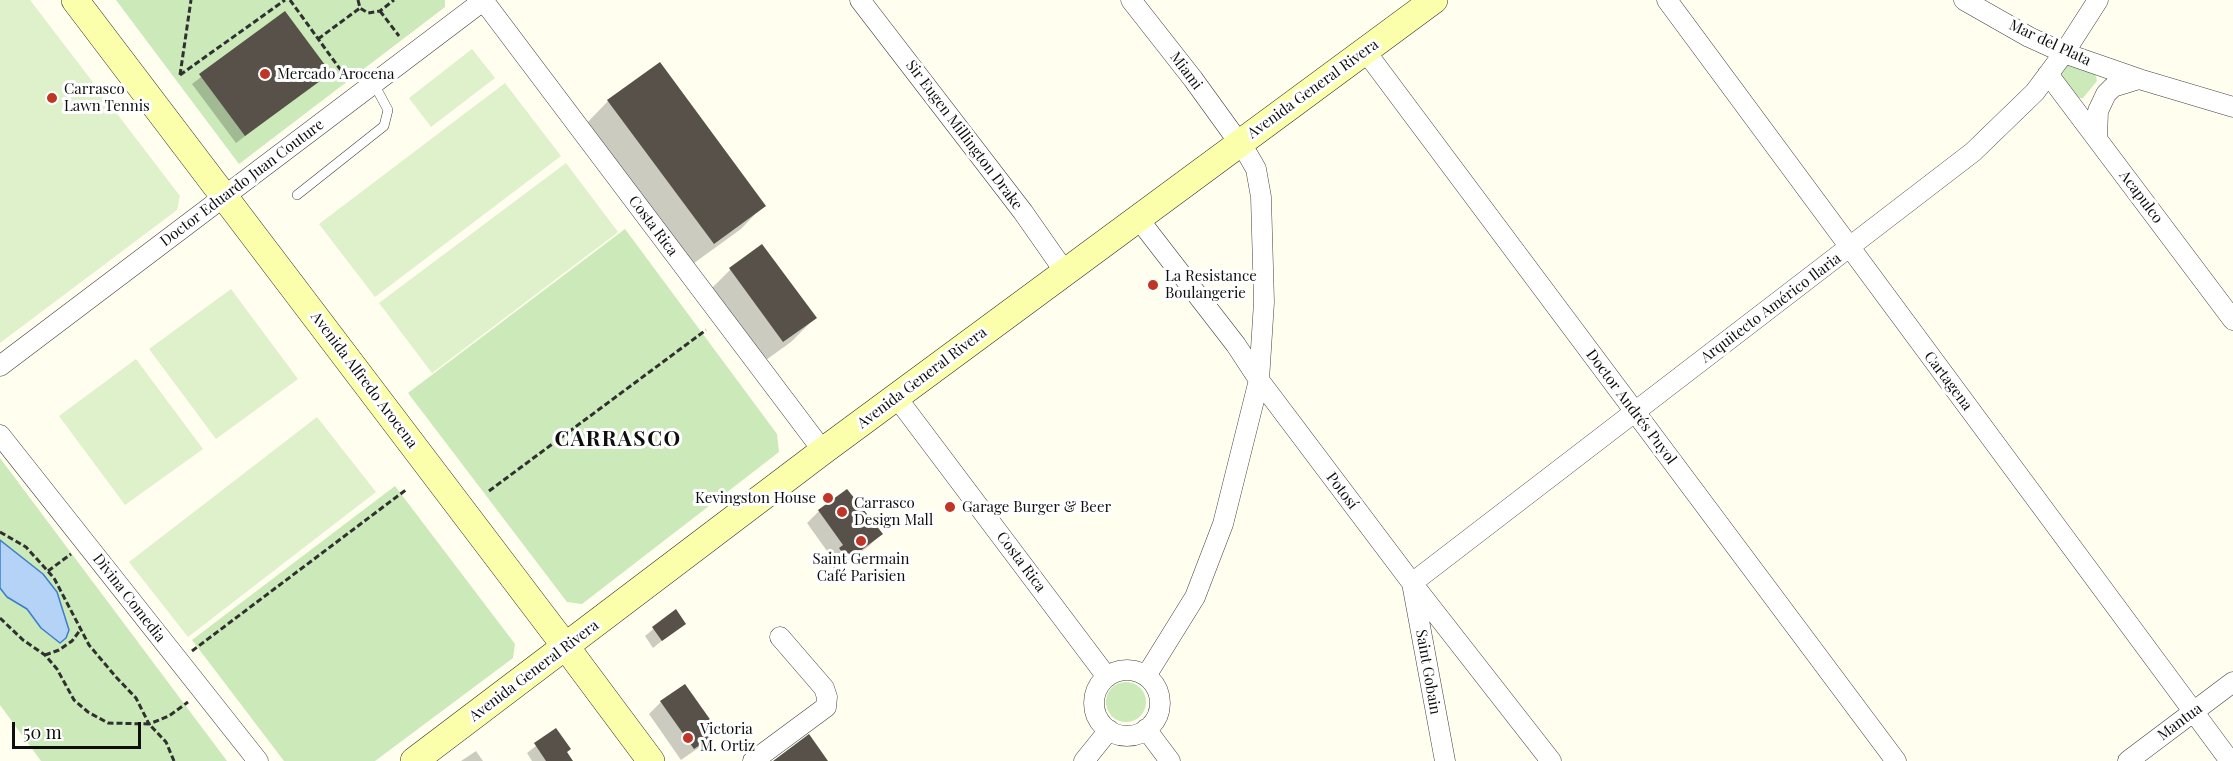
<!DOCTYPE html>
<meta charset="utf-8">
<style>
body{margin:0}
#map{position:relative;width:2233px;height:761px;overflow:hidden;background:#fffeef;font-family:"Playfair Display",serif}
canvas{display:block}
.scale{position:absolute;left:12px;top:722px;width:129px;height:27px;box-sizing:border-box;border:3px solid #0e0e0e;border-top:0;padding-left:8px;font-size:18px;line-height:21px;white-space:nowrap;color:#0e0e0e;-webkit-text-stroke:4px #fff;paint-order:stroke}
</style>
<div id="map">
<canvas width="2233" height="761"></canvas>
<div class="scale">50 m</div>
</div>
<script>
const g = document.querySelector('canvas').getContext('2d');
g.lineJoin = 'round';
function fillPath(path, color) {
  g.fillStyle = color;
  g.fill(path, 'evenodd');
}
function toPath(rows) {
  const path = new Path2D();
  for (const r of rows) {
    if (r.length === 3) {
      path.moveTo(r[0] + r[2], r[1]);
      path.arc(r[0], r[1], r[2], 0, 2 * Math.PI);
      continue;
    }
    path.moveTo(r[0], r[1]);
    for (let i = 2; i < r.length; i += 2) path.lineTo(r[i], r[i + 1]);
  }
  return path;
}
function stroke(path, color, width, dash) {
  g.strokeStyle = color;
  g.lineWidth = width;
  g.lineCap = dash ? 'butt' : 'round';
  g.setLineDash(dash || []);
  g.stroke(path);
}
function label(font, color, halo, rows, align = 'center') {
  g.font = font + ' "Playfair Display",serif';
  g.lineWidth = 6;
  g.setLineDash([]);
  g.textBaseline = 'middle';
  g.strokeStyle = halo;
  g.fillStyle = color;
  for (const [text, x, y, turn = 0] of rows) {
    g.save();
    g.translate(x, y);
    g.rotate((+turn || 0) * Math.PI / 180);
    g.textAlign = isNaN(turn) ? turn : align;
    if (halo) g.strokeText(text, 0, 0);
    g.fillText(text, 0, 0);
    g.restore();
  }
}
const green = toPath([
 [116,0,445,0,445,7,239,164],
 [2066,64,2095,72,2097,81,2083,98,2078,98,2060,74],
 [625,229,777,434,779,452,582,604,567,602,408,393],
 [0,458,227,761,41,761,0,705],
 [395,486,515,644,513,658,375,761,284,761,192,640],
 [1126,702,20]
]);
const pitch = toPath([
 [0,0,30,0,180,196,177,210,0,343],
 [472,49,495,78,431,127,409,98],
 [505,83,561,156,375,297,319,224],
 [566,163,618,232,432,373,379,303],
 [231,289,298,379,216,439,149,349],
 [136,359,203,449,125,505,59,416],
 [317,417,376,492,188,637,129,562]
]);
const water = toPath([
 [0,540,43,574,57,592,69,630,66,638,60,643,41,628,27,609,7,597,0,588,0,540]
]);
const shadow = toPath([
 [285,13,329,73,236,143,192,84],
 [608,101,764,205,741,229,690,266,585,125],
 [762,246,815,318,791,342,759,365,707,293,730,270],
 [819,511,881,534,869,546,836,571,828,561,832,558,807,523],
 [675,611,684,623,653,648,645,636],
 [661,702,717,732,704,744,681,760,649,714],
 [556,730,571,761,532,761,527,753],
 [476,751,483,761,461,761]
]);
const building = toPath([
 [285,11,331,73,245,136,199,74],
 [660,62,766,206,714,244,607,100],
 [762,244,817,318,783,342,729,268],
 [847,489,883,534,848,560,839,548,843,545,818,510],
 [676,609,686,624,662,641,652,627],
 [685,684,719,732,694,749,660,701],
 [556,728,571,749,567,752,573,761,546,761,534,743],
 [809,734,828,761,773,761]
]);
const path = toPath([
 [290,0,345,76],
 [358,0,360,8,368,13,380,11,394,0],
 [380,11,399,36],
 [318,39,360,8],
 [180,75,285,0],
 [180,75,191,0],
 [489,491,706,330],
 [0,532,26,547,54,578,89,645,116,677,136,698,149,724,169,716,188,702],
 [48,571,71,554],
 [0,618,23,640,45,655,57,669,74,700,88,712,108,723,149,724,166,742,174,761],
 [192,651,407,489],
 [45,655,59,650,72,641,81,629]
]);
const lane = toPath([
 [297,195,384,126,388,110,374,84]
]);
const street = toPath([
 [483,0,823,451],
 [860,0,1023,212,1065,272],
 [1131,0,1193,79,1248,155,1256,169,1261,197,1264,302,1259,380,1223,524,1195,597,1146,676],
 [1667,0,2230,761],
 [1964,0,2029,37,2064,53,2139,79,2113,87,2106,94,2098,111,2097,138],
 [1366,52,1896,761],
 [2048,74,2233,320],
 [2139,79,2233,107],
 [1137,217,1236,345,1259,380,1412,583,1551,761],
 [0,366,484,0],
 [897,398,1107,677],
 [0,435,258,761],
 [1127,703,33],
 [1146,729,1170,761],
 [753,761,826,707,827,697,824,688,780,637],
 [1084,761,1109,730],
 [1445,761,1412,583,1973,152,2035,92,2064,53,2098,0],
 [2128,761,2233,682]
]);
const secondary = toPath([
 [75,0,566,647,651,761],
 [414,761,823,451,1434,0]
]);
const markers = [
 [265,74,6,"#bf3526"],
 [52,98,6,"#bf3526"],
 [1153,285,6,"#bf3526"],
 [828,498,6,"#bf3526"],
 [950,507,6,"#bf3526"],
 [842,512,6,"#bf3526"],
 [861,541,6,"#bf3526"],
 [688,738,6,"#bf3526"]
];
const streetNames = [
 ["Mar del Plata",2050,43,25],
 ["Miami",1186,71,53],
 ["Avenida General Rivera",1313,89,-36],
 ["Sir Eugen Millington Drake",964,135,53],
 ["Doctor Eduardo Juan Couture",242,183,-37],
 ["Acapulco",2141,197,53],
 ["Costa Rica",653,226,53],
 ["Arquitecto Américo Ilaria",1771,308,-37],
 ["Avenida General Rivera",922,378,-37],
 ["Avenida Alfredo Arocena",364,380,53],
 ["Cartagena",1948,381,53],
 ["Doctor Andrés Puyol",1631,407,53],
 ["Potosí",1342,491,53],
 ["Costa Rica",1021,562,53],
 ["Divina Comedia",129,598,52],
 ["Avenida General Rivera",534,671,-37],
 ["Saint Gobain",1428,672,80],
 ["Mantua",2180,722,-37]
];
const poiNames = [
 ["Mercado Arocena",277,74],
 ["Carrasco",64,89],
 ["Lawn Tennis",64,106],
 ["La Resistance",1165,276],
 ["Boulangerie",1165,293],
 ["Kevingston House",816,498,"right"],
 ["Carrasco",854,503],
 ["Design Mall",854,520],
 ["Garage Burger & Beer",962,507],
 ["Saint Germain",861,559,"center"],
 ["Café Parisien",861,576,"center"],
 ["Victoria",700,729],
 ["M. Ortiz",700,746]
];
const districtNames = [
 ["CARRASCO",618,439]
];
fillPath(green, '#cbe9b9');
fillPath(pitch, '#def1cb');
fillPath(water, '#b4d3f6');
stroke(water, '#3b7dcd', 1.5);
fillPath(shadow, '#0003');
fillPath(building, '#57514a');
stroke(lane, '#414141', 10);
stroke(street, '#414141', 21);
stroke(secondary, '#303030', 28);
stroke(path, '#303030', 3, [6, 3]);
stroke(lane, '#fff', 9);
stroke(street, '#fff', 20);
stroke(secondary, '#fbffab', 27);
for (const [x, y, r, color] of markers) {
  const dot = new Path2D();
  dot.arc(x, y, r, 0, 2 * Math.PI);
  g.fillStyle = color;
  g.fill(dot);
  stroke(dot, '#fff', 2);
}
label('15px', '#0e0e0e', '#fff', streetNames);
label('15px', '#0e0e0e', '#fff', poiNames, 'left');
g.letterSpacing = '1.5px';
label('bold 21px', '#0e0e0e', '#fff', districtNames);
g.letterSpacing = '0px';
</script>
